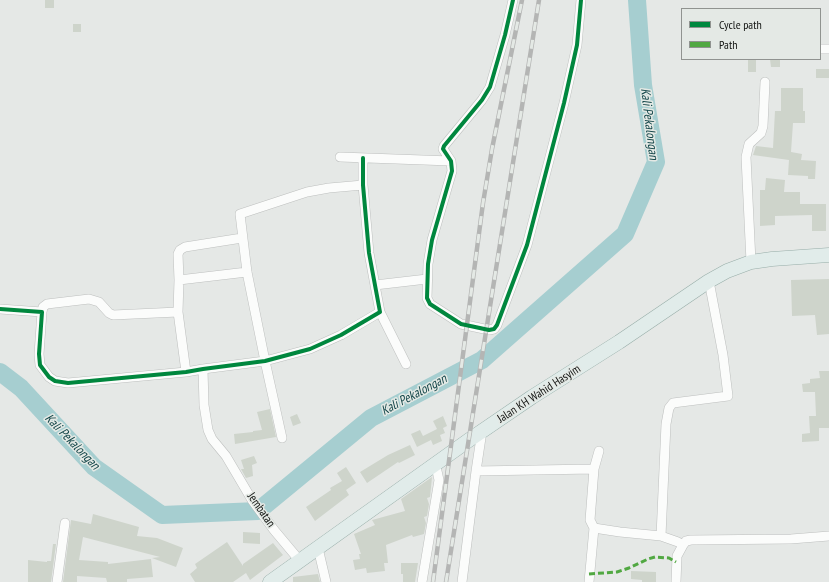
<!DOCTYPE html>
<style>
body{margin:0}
#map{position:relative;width:829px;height:582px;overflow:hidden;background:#e5e8e6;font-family:"PT Sans Narrow",sans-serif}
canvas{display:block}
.legend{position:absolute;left:681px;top:8px;width:140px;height:52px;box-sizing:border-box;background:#e4e9e5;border:1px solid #909390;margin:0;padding:5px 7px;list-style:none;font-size:12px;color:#111311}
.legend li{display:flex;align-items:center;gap:8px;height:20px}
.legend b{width:20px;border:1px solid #909390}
</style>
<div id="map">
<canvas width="829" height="582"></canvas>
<ul class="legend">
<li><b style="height:5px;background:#00873e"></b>Cycle path</li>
<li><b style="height:5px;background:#51a842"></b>Path</li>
</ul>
</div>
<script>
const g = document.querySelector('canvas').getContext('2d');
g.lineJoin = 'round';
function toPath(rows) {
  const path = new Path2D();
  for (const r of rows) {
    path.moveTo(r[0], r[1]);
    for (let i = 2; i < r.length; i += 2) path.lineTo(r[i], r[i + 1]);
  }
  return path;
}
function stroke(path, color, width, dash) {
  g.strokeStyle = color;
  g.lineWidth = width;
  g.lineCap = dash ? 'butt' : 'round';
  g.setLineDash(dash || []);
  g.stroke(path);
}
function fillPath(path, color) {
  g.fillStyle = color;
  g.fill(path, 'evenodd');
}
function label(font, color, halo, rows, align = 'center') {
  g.font = font + ' "PT Sans Narrow",sans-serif';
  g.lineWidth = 3;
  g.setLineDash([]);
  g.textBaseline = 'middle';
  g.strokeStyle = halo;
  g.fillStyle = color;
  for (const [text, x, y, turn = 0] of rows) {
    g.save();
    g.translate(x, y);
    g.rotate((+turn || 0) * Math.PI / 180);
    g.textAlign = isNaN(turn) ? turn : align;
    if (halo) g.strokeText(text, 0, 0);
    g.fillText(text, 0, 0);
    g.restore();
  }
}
const river = toPath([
 [0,372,21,388,94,467,162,515,258,511,371,418,482,360,625,234,656,162,643,85,637,0]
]);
const building = toPath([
 [45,0,54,0,54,8,45,8],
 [73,24,81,24,81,32,73,32],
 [748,59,756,59,756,72,748,72],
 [770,59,780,59,780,67,771,67],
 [816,69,829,69,829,78,816,78],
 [781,88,803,88,803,111,805,111,805,123,793,123,791,152,802,154,801,160,816,161,815,179,808,179,808,176,788,175,789,160,753,155,756,146,773,148,775,111,781,111],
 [766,178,785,180,784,192,800,192,800,204,826,204,826,231,812,231,812,215,775,216,775,225,760,226,760,190,765,190],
 [829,279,829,334,817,335,815,315,792,316,791,280],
 [819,371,829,371,829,428,819,428,819,441,802,442,802,434,810,433,809,416,816,416,815,392,803,392,802,384,810,383,810,379,820,378],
 [270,409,276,437,235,444,234,434,253,432,253,431,262,430,257,412],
 [297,414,301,423,293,426,290,417],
 [443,416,447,426,443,428,445,433,440,435,442,441,433,445,431,440,417,447,411,434,420,430,423,436,437,429,433,421],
 [410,445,415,455,399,463,398,462,367,483,360,472,388,455],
 [254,456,257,463,252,465,253,476,246,478,241,469,244,469,241,460],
 [346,467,356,483,346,490,349,495,315,521,306,507,331,490,330,488,342,481,337,473],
 [432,477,430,497,427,498,429,504,427,516,424,517,426,523,424,534,413,537,412,535,386,545,388,563,384,563,385,571,367,573,366,568,355,570,353,560,360,559,359,554,361,554,354,534,375,525,372,520,405,511,401,499],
 [93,514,139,527,137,536,157,538,183,548,176,567,152,558,160,557,83,537,79,560,108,562,108,564,151,559,153,577,127,579,127,582,107,582,106,578,77,576,77,582,63,582,71,520,91,524],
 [243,532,260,533,260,544,243,543],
 [227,542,243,566,243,564,273,543,283,555,250,580,246,573,233,582,195,582,190,574,197,568,195,564],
 [53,544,56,544,51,582,28,582,28,560,47,562,47,561,51,561],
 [401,563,418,563,415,582,403,582,403,574,401,574],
 [631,571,656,572,656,582,642,582,642,580,631,579],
 [318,574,320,582,293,582,293,577]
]);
const minor = toPath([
 [513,0,505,35,490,87,482,100,444,146,443,149,451,161,452,171,432,240,428,264,427,298,430,304,461,324,489,330,494,329,497,325,527,245,564,103,577,45,581,0],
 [820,49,829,49],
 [340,157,451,161],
 [751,262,746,157,749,144,761,133,763,126,765,82],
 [179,280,247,272],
 [375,285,427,279],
 [0,309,42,312,39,354,40,365,49,377,55,381,68,383,186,372,203,369,265,361,310,349,341,335,380,312,369,253,363,185,363,158],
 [42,312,43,307,47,304,89,299,99,302,109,313,113,315,178,312,186,372],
 [178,312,179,280,178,254,180,250,185,247,242,238],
 [380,312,406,364],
 [203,369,204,405,208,430,212,439,226,456,252,500,274,530,300,561],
 [282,438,265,361,247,272,240,214,307,192,329,188,363,185],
 [594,469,599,451],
 [476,471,594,469,590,520,594,528,620,532,661,536,666,424,669,408,673,403,728,396,723,355,709,281],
 [661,536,678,542,683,545],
 [318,548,326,582],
 [57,582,65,523],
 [422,582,439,480,437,471,433,465],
 [462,582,476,471,482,431],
 [589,582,594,528],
 [676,582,677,556,683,545,686,541,691,540,791,539,829,536]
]);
const primary = toPath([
 [270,582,469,440,532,397,619,342,709,281,727,271,751,262,772,259,829,255]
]);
const rail = toPath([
 [433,582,483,203,492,149,522,0],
 [446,582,539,0]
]);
const quiet = toPath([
 [589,574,617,572,629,568,648,559,655,557,669,558,676,562]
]);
const cycleway = toPath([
 [513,0,505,35,490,87,482,100,444,146,443,149,451,161,452,171,432,240,428,264,427,298,430,304,461,324,489,330,494,329,497,325,527,245,564,103,577,45,581,0],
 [0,309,42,312,39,354,40,365,49,377,55,381,68,383,186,372,203,369,265,361,310,349,341,335,380,312,369,253,363,185,363,158]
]);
const streetNames = [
 ["Jalan KH Wahid Hasyim",539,394,-33],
 ["Jembatan",261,510,55]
];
const waterNames = [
 ["Kali Pekalongan",649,124,83],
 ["Kali Pekalongan",414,395,-28],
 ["Kali Pekalongan",72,442,46]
];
stroke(river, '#a6ced0', 18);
fillPath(building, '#ced4cb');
stroke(minor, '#bdbfbe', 10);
stroke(primary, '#97ada8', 15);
stroke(minor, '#fbfcfb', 9);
stroke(primary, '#e1ecea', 14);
stroke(rail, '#b4b5b4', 4.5);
stroke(rail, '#e4e9e5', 3, [9]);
stroke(quiet, '#51a842', 3, [6, 3]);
stroke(cycleway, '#00873e', 4);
label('12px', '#111311', '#e4e9e5', streetNames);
label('italic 13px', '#134649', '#e4e9e5', waterNames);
</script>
